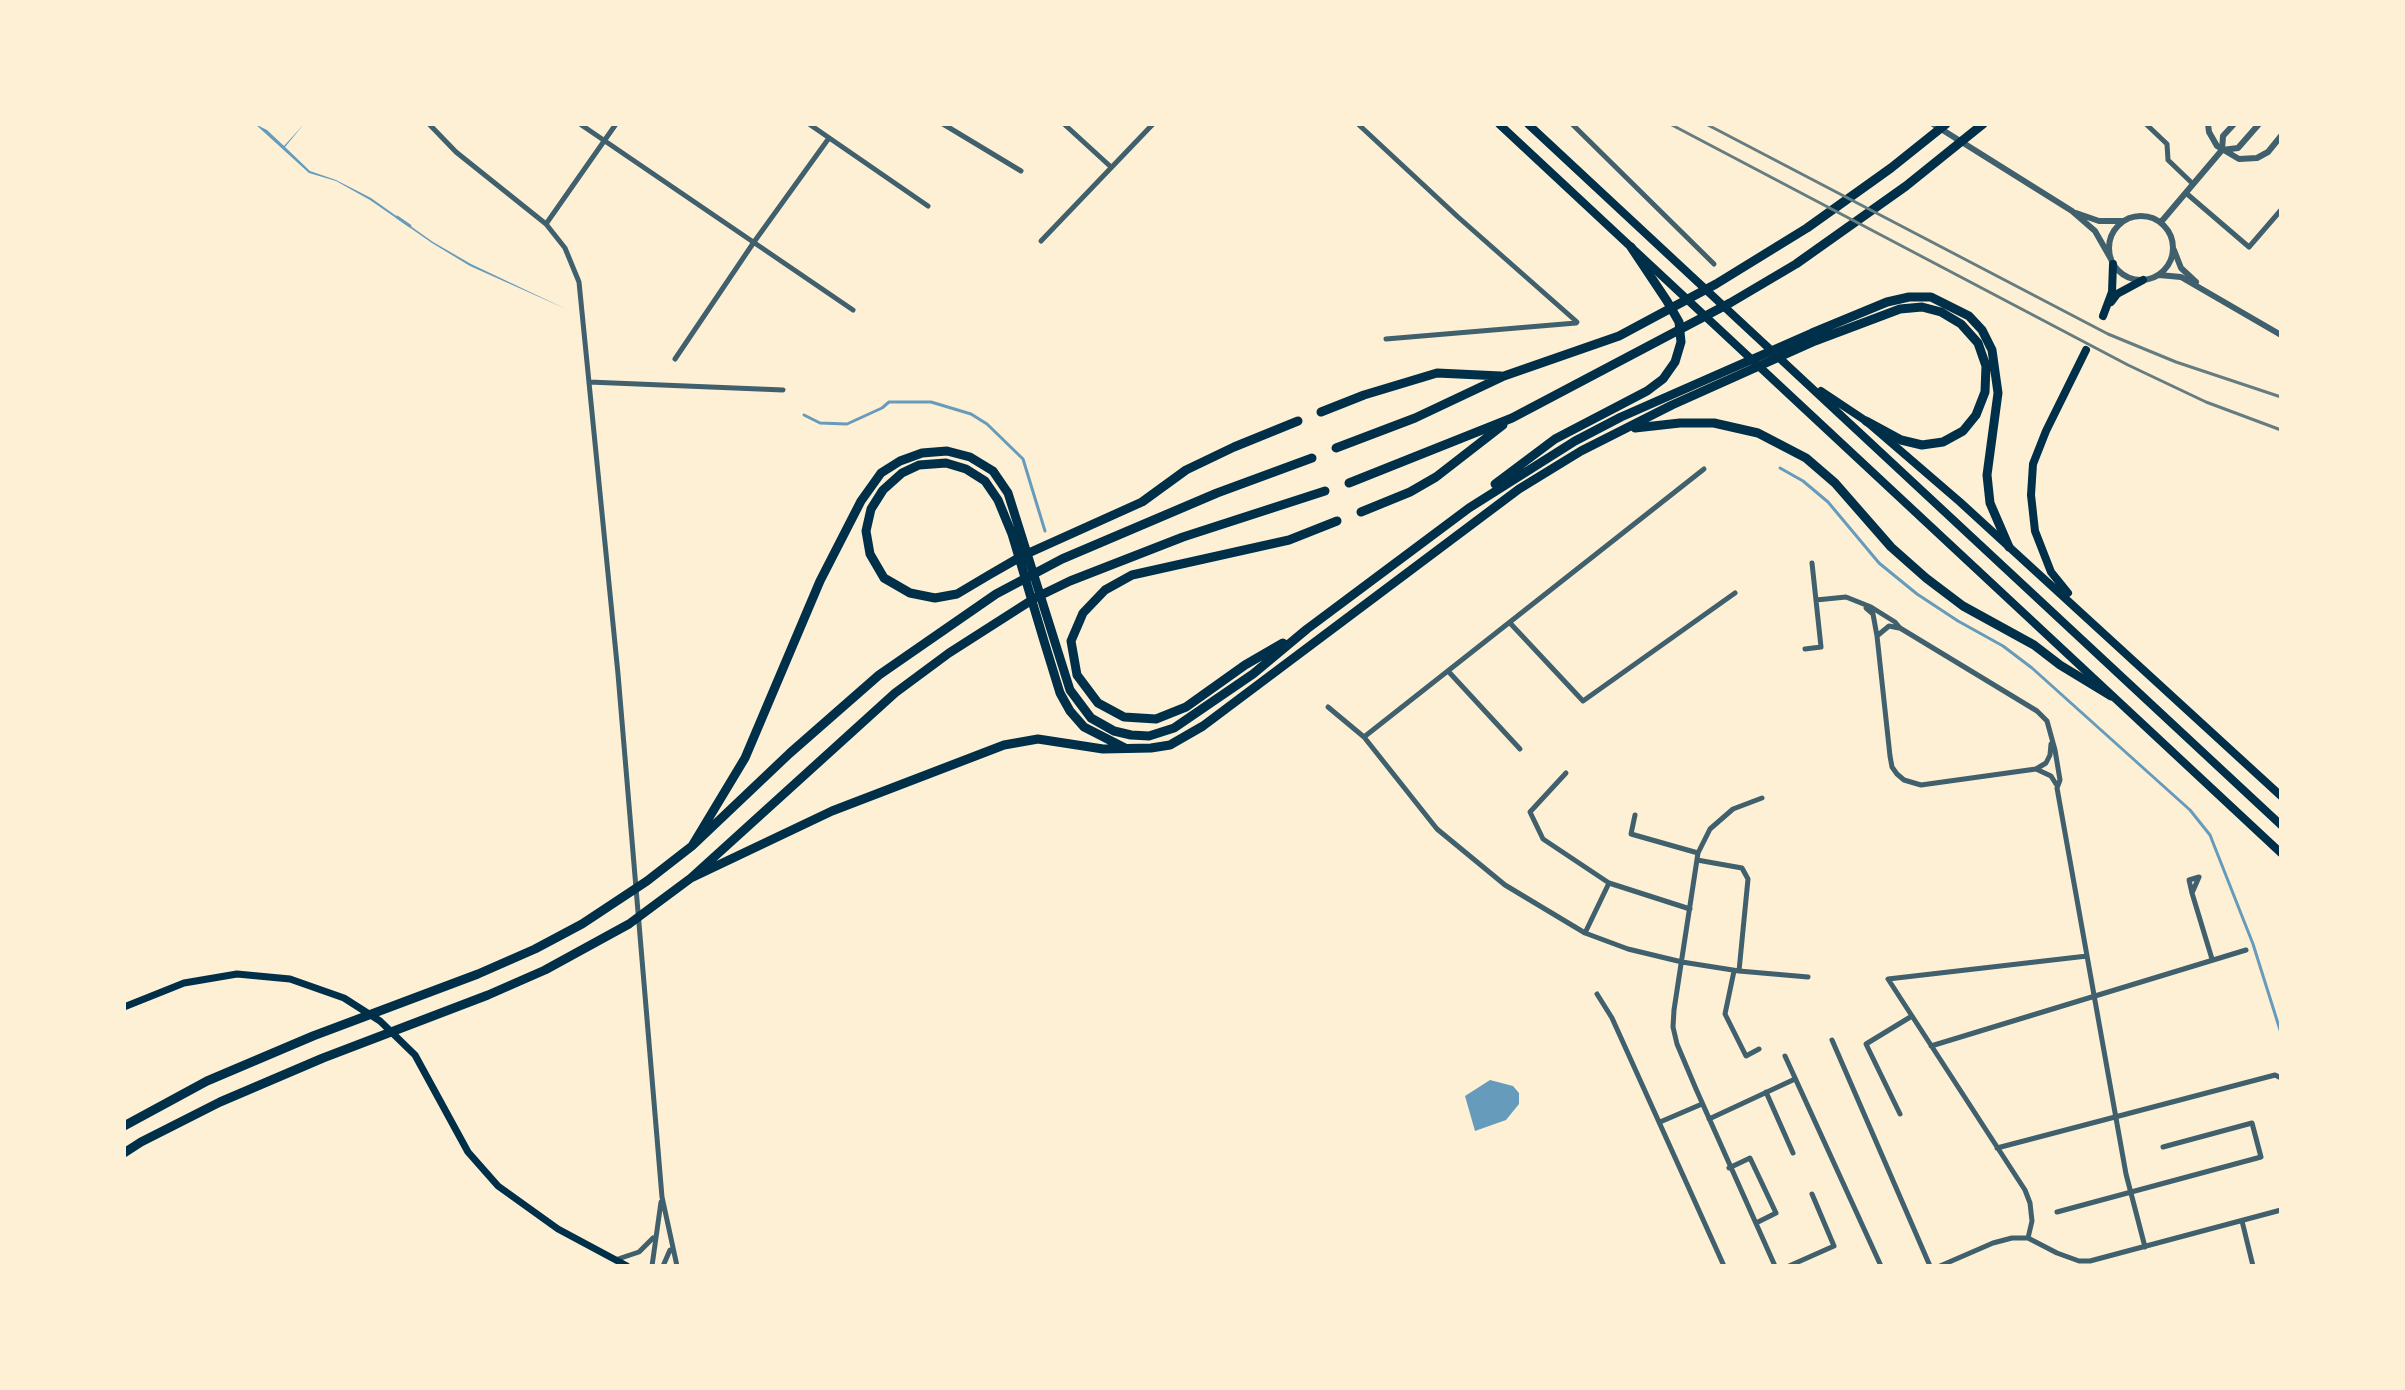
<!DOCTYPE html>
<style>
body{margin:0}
#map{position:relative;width:2405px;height:1390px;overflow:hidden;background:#fdf0d5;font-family:"DejaVu Sans",sans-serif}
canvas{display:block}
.frame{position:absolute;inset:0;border:126px solid #fdf0d5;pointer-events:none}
</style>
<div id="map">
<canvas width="2405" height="1390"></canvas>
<div class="frame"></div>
</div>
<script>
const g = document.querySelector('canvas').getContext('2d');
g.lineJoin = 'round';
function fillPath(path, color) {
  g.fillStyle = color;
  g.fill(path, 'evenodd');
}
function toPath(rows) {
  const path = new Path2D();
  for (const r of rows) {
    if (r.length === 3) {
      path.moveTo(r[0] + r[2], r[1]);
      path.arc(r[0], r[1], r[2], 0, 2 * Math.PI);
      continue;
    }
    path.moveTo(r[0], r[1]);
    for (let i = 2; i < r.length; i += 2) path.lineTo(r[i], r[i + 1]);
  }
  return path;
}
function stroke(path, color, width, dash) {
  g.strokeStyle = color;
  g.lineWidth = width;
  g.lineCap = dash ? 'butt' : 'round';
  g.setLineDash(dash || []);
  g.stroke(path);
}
const water = toPath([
 [255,124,267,130,284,146,304,124,285,147,310,171,336,180,371,198,433,242,471,264,566,309,470,266,432,243,370,200,336,181,309,173],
 [1490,1080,1513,1086,1519,1093,1519,1104,1506,1120,1475,1131,1465,1096]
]);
const stream = toPath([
 [397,217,410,226],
 [804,415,820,423,847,424,882,408,889,402,931,402,971,414,987,424,1023,459,1045,531],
 [1780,468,1803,481,1828,502,1879,563,1917,594,1958,621,2003,646,2032,668,2190,810,2210,835,2253,944,2281,1033]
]);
const minor = toPath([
 [429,124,456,152,546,224,565,248,579,282,618,674,662,1197,677,1266],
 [580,124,853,310],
 [809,124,928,206],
 [943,124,1021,171],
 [1064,124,1111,167],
 [1358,124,1458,217,1577,322],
 [1572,124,1714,264],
 [2146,124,2167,144,2168,160,2193,184],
 [2186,193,2249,247,2281,210],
 [546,224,616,124],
 [1041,241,1153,124],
 [1386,339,1576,323],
 [675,359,754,242,829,138],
 [589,382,783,390],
 [1816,600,1846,597,1871,607,1895,622,1900,628,2037,711,2047,721,2055,750,2060,780,2057,788,2126,1174,2145,1247],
 [1866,608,1873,614,1877,636,1890,756,1892,767,1897,774,1904,780,1921,785,2036,769,2051,776,2056,784],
 [1510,623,1583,701,1735,593],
 [1877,636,1889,626,1899,628],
 [1805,649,1821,647,1812,563],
 [1448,671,1520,749],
 [1328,707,1364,737,1437,829,1505,885,1585,933,1628,949,1682,962,1739,971,1808,977],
 [1364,737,1704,469],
 [2036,769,2046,763,2050,755,2051,744],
 [1566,773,1530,812,1543,839,1609,883],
 [1762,798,1733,809,1710,829,1698,853,1674,1010,1673,1027,1677,1044,1696,1089,1775,1266],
 [1635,815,1631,834,1698,853],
 [1697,860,1742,868,1748,879,1739,971],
 [2192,893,2199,877,2189,880,2192,893,2212,959],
 [1585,933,1609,883,1690,909],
 [1734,971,1725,1014,1746,1056,1759,1049],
 [1597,994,1612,1018,1724,1266],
 [1832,1040,1930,1266],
 [1931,1046,2246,950],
 [1785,1056,1881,1266],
 [1766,1092,1793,1153],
 [1900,1114,1866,1044,1912,1016],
 [1709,1119,1795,1079],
 [1660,1122,1702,1104],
 [1997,1148,2275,1075,2281,1078],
 [1729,1168,1750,1158,1776,1213,1756,1223],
 [2057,1212,2261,1157,2252,1123,2163,1147],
 [2242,1221,2253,1266],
 [2028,1238,2032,1221,2030,1203,2025,1190,1888,979,2087,956],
 [615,1260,639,1252,653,1238],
 [652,1266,661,1202],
 [663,1266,670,1250],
 [1789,1266,1834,1246,1812,1194],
 [1940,1266,1993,1243,2012,1238,2028,1238,2057,1253,2079,1261,2090,1261,2281,1210]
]);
const tertiary = toPath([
 [1933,124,2072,211,2095,231,2111,259],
 [2208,124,2209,132,2217,146,2239,159,2257,158,2268,152,2281,136],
 [2222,150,2238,148,2259,124],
 [2076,213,2099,221,2123,221],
 [2141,248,32],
 [2161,222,2222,150,2223,136,2234,124],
 [2174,250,2181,268,2196,282],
 [2159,275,2181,277,2281,335]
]);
const secondary = toPath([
 [124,1007,184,983,237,974,290,979,344,998,380,1021,415,1055,468,1152,498,1186,558,1229,627,1266]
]);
const trunk = toPath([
 [1499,124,2281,853],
 [1528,124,2281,825],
 [2111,302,2117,294,2143,280],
 [2103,316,2112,292,2113,264],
 [1821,391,1866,421,1960,502,2281,796],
 [2068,593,2051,572,2035,531,2031,495,2033,464,2046,431,2086,350]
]);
const motorway = toPath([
 [1321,412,1364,395,1437,373,1501,376],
 [1635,428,1680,423,1714,423,1758,433,1806,458,1835,483,1891,547,1926,578,1963,606,2034,645,2060,665,2111,696],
 [1336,448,1415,418,1504,376,1619,336,1716,284,1807,228,1891,168,1946,124],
 [1349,483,1512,418,1730,303,1796,264,1906,186,1983,124],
 [1495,484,1555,439,1647,391,1663,379,1675,362,1681,342,1679,322,1667,301,1631,247],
 [1361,512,1410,492,1436,477,1503,425],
 [1283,643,1245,665,1186,707,1156,719,1124,717,1098,703,1077,675,1071,641,1083,613,1105,590,1132,575,1289,540,1337,521],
 [1125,748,1084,727,1070,711,1060,693,1044,641,1012,534,998,500,985,481,966,469,946,463,919,465,902,473,883,490,871,509,866,531,870,554,884,578,910,593,935,598,957,594,989,575,1022,556,1142,502,1186,470,1234,447,1298,421],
 [692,846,745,758,820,581,861,501,881,473,900,461,922,453,947,451,970,457,993,471,1008,493,1070,690,1091,718,1114,731,1131,735,1149,736,1174,728,1253,674,1307,629,1469,508,1575,441,1621,417,1812,333,1887,302,1909,297,1931,297,1969,316,1982,330,1992,350,1998,393,1987,475,1990,503,2009,547],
 [691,878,832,811,1004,745,1038,739,1103,749,1151,748,1170,745,1203,726,1519,489,1581,451,1672,405,1815,341,1900,309,1922,307,1941,312,1961,324,1978,343,1986,366,1985,392,1976,415,1963,431,1943,442,1922,445,1901,440,1866,421],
 [124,1126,207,1081,313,1036,478,974,535,949,582,924,647,881,692,846,790,753,879,675,996,594,1062,559,1217,493,1312,458],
 [124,1153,141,1142,220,1102,323,1058,488,995,545,970,629,924,691,878,895,693,949,653,1035,598,1070,581,1183,537,1325,491]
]);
const rail = toPath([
 [1670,124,2128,365,2206,402,2281,430],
 [1706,124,2108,334,2176,362,2281,397]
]);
fillPath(water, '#669bbc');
stroke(stream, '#669bbc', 3);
stroke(minor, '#3f606c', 5);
stroke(tertiary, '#3f606c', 6);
stroke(secondary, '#003049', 7);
stroke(trunk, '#003049', 8);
stroke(motorway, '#003049', 9);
stroke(rail, '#657d81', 3);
</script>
